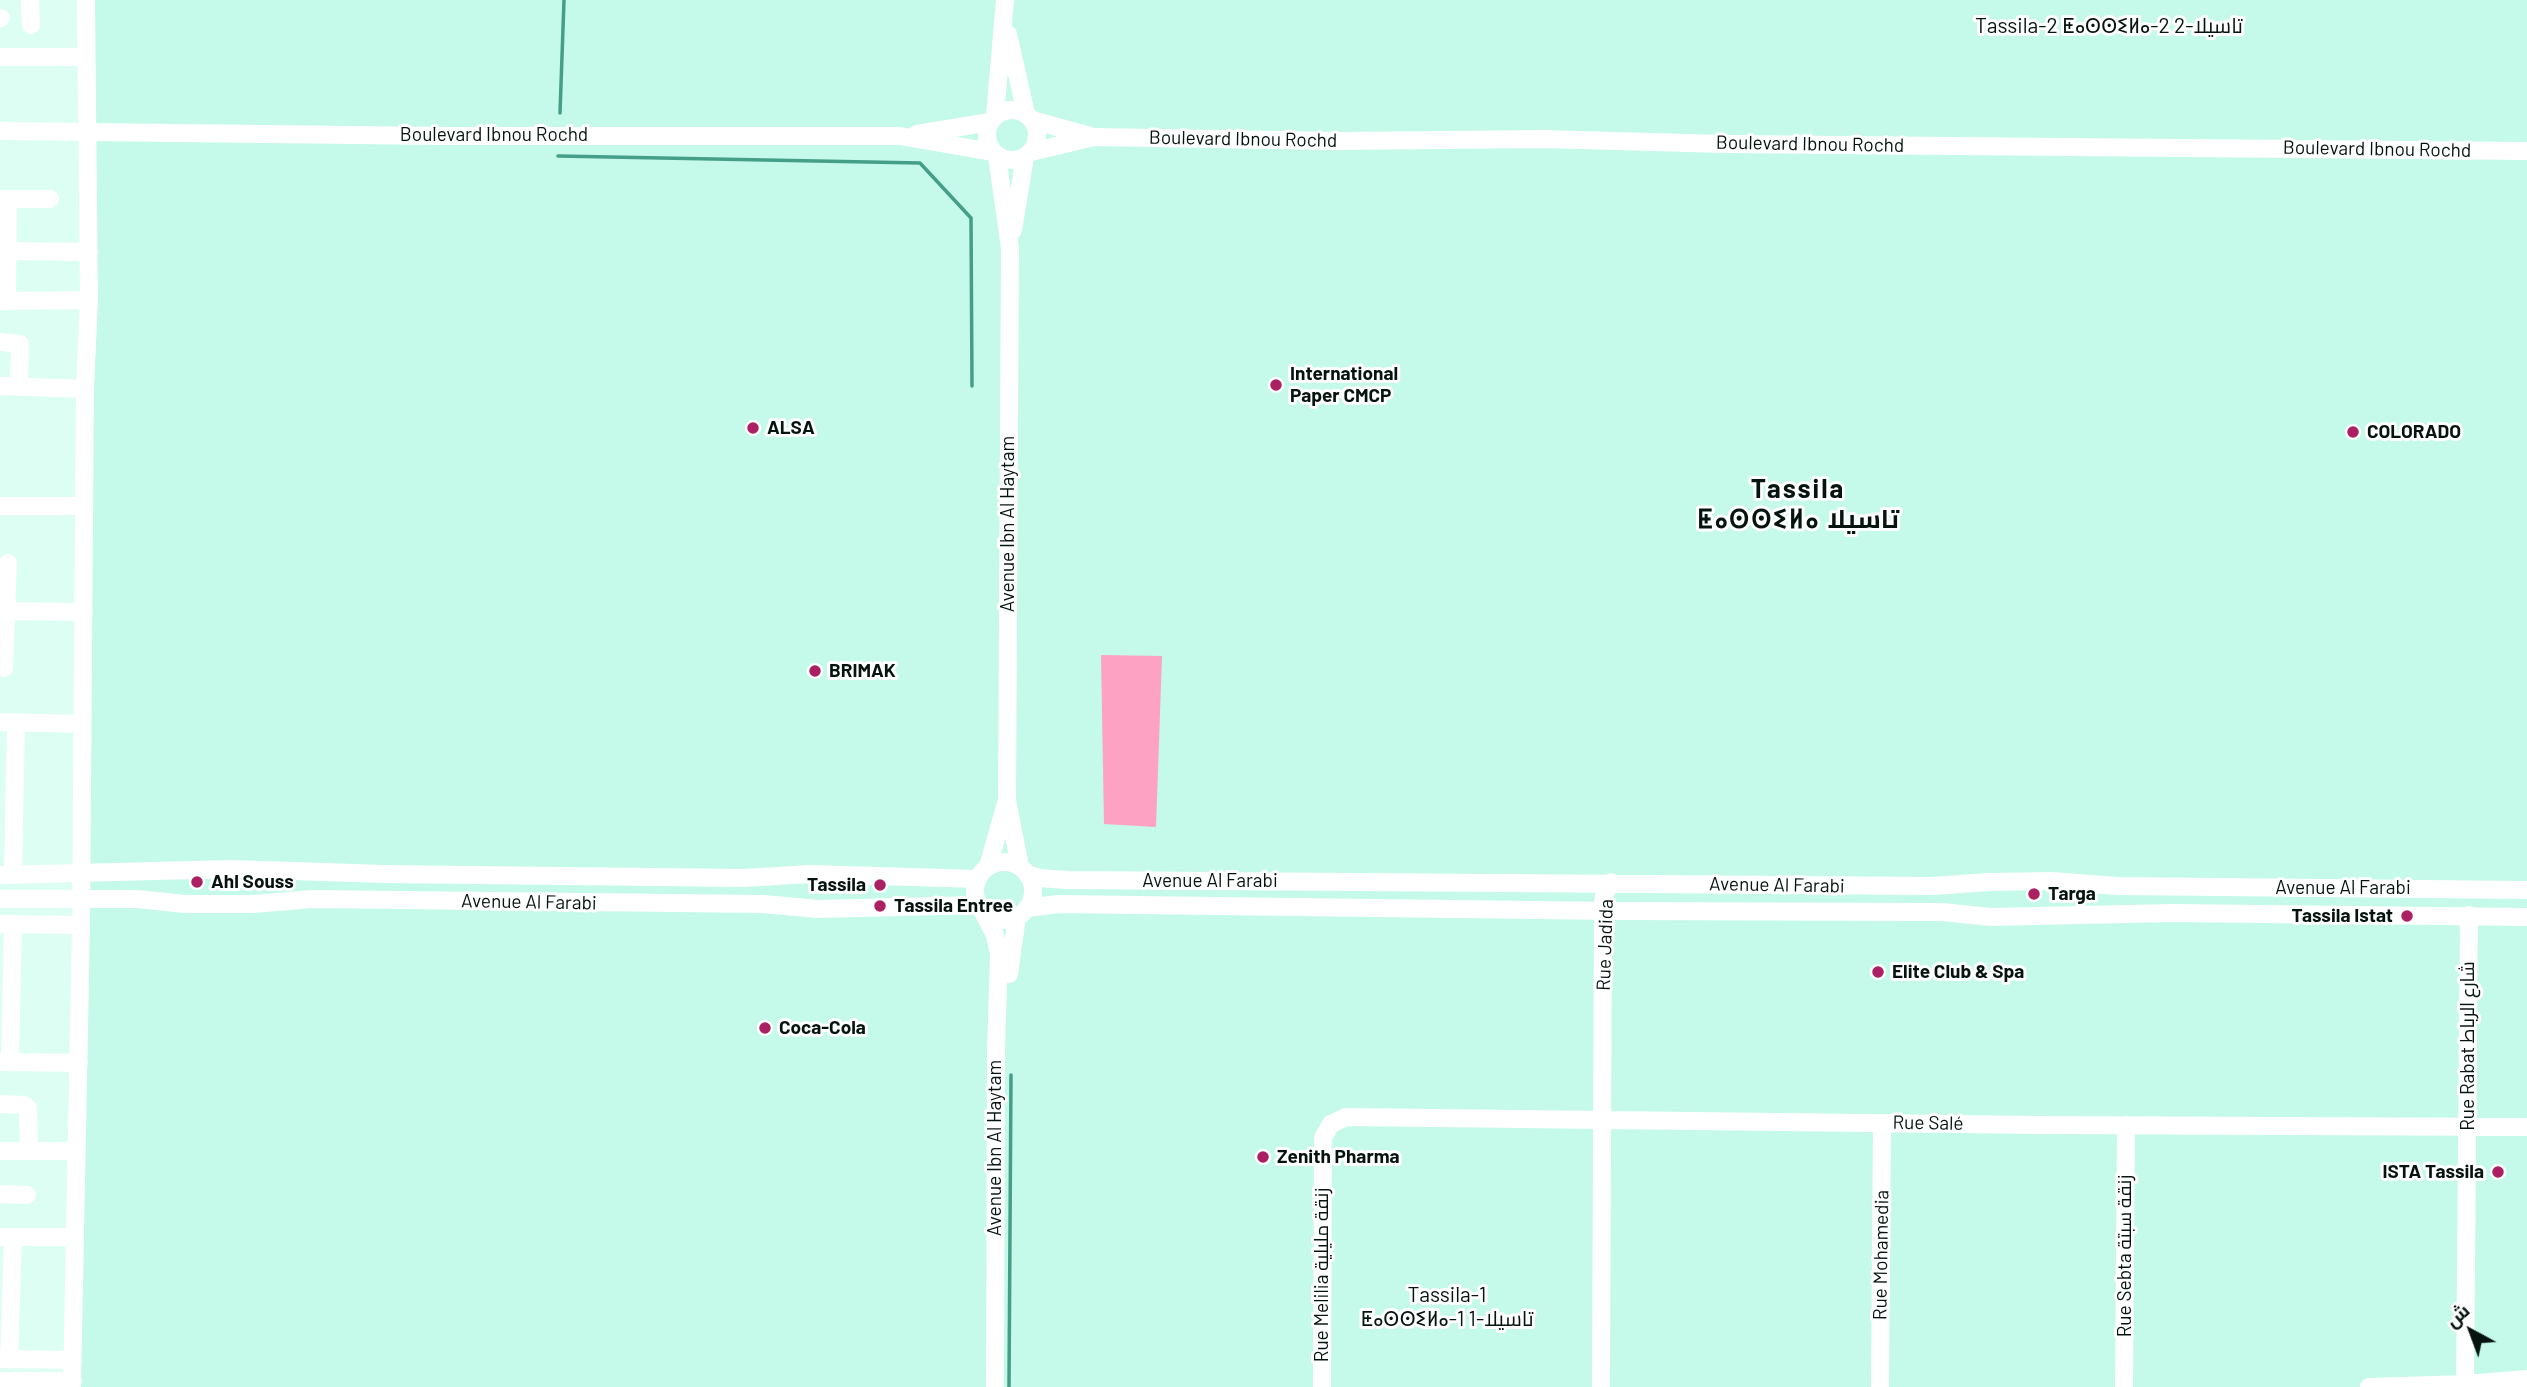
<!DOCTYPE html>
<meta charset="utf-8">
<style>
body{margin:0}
#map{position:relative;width:2527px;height:1387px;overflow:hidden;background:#ddfef3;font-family:Barlow,Cairo,sans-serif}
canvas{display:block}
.north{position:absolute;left:2436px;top:1296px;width:70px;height:70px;-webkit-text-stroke:5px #fff;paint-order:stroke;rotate:319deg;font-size:19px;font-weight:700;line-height:28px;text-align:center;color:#061410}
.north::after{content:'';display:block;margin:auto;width:24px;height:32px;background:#061410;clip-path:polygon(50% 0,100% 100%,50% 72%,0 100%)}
</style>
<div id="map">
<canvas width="2527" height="1387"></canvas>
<div class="north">ش</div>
</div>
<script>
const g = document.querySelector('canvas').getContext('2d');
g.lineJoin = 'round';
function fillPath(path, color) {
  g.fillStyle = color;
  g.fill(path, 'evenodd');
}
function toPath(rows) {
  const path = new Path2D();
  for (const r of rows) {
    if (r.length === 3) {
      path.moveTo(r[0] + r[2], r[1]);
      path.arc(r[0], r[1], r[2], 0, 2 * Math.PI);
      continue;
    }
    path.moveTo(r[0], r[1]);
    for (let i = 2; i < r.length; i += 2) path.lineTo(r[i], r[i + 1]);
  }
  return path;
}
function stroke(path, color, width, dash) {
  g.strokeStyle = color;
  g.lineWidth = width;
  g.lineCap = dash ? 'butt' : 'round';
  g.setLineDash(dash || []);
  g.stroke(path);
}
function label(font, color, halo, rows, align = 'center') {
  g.font = font + ' Barlow,Cairo,"Noto Sans Tifinagh",sans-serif';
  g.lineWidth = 6;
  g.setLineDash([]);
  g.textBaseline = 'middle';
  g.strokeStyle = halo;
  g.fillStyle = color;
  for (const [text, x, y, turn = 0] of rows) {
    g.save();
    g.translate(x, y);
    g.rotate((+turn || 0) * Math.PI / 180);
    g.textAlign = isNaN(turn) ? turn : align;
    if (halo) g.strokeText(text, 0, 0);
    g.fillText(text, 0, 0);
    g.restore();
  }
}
const built = toPath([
 [94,0,2527,0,2527,1387,70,1387]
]);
const green = toPath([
 [1101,655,1162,656,1156,827,1104,824]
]);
const stream = toPath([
 [560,113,564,0],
 [558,156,920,163,971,218,972,386],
 [1009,1387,1011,1075]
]);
const minor = toPath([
 [30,0,31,25],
 [0,18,1,18],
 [1008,34,1026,114],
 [0,57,85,57],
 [1012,135,25],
 [995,116,1005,0],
 [1032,120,1090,136],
 [0,131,441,136,900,136,992,152],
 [917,134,990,122],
 [1031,152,1094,137,1340,141,1542,139,1725,144,2527,151],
 [997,156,1010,248,1007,800,1020,867],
 [0,199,50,199],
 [1013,230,1025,157],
 [0,251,89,252],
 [0,301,89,300],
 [7,301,8,199],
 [0,342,20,344,19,387],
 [0,386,85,389],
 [0,506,83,506],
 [0,611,84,612],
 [4,668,8,563],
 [0,722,82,724],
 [1004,891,29],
 [988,867,1006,803],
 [1027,874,1040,878,1067,880,1932,886,1989,882,2051,881,2117,886,2527,890],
 [0,875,232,869,384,874,743,878,810,874,978,879],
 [13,875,16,722],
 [0,899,137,899,185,904,253,904,312,899,763,904,818,909,978,905],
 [1027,908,1058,904,1613,911,1942,912,1991,917,2172,913,2527,917],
 [983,912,995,935,999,954,996,1049,995,1387],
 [0,924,81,925],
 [1009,974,1017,917],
 [0,1062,79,1063],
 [10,1062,13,924],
 [0,1104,24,1105,28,1108,29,1151],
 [0,1151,77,1151],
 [0,1194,27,1195],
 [0,1237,74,1237],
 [0,1359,73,1360],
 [9,1360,13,1237],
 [0,1381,73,1381],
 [72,1387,81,925,85,389,89,300,86,0],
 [1322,1387,1323,1138,1331,1124,1346,1117,2039,1125,2527,1127],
 [1601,1387,1603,903,1604,895,1611,882],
 [1880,1387,1882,1123],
 [2124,1387,2126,1125],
 [2369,1387,2466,1384,2527,1379],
 [2465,1387,2469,915]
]);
const markers = [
 [1276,385,7,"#aa2063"],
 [753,428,7,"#aa2063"],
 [2353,432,7,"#aa2063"],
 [815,671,7,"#aa2063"],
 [197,882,7,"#aa2063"],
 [880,885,7,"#aa2063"],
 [2034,894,7,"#aa2063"],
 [880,906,7,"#aa2063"],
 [2407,916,7,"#aa2063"],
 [1878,972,7,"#aa2063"],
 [765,1028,7,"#aa2063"],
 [1263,1157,7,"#aa2063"],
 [2498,1172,7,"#aa2063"]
];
const streetNames = [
 ["Boulevard Ibnou Rochd",494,135],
 ["Boulevard Ibnou Rochd",1243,139,1],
 ["Boulevard Ibnou Rochd",1810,144,1],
 ["Boulevard Ibnou Rochd",2377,149,1],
 ["Avenue Ibn Al Haytam",1008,524,-90],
 ["Avenue Al Farabi",1210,881],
 ["Avenue Al Farabi",1777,885,1],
 ["Avenue Al Farabi",2343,888],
 ["Avenue Al Farabi",529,902,1],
 ["Rue Jadida",1605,945,-88],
 ["Rue Rabat شارع الرباط",2468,1046,-90],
 ["Rue Salé",1928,1123,1],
 ["Avenue Ibn Al Haytam",995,1148,-90],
 ["Rue Mohamedia",1881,1255,-89],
 ["Rue Sebta زنقة سبتة",2125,1256,-90],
 ["Rue Melilia زنقة مليلية",1322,1275,-90]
];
const poiNames = [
 ["International",1290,374],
 ["Paper CMCP",1290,396],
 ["ALSA",767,428],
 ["COLORADO",2367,432],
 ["BRIMAK",829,671],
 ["Ahl Souss",211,882],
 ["Tassila",866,885,"right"],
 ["Targa",2048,894],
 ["Tassila Entree",894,906],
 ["Tassila Istat",2393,916,"right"],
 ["Elite Club & Spa",1892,972],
 ["Coca-Cola",779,1028],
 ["Zenith Pharma",1277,1157],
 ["ISTA Tassila",2484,1172,"right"]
];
const neighbourhoodNames = [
 ["Tassila-2 ⵟⴰⵙⵙⵉⵍⴰ-2 2-تاسيلا",2109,26],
 ["Tassila-1",1447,1295],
 ["ⵟⴰⵙⵙⵉⵍⴰ-1 1-تاسيلا",1447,1319]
];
const districtNames = [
 ["Tassila",1798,489],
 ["ⵟⴰⵙⵙⵉⵍⴰ تاسيلا",1798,519]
];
fillPath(built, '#c5f9e9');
fillPath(green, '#fda2c2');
stroke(stream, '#449e88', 3.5);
stroke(minor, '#fff', 18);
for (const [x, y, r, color] of markers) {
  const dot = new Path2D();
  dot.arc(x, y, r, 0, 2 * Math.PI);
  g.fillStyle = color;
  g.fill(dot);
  stroke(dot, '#fff', 2.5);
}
label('19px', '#061410', '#fff', streetNames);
label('bold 19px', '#061410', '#fff', poiNames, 'left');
label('21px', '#061410', '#fff', neighbourhoodNames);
g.letterSpacing = '2px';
label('bold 26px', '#061410', '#fff', districtNames);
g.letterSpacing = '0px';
</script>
